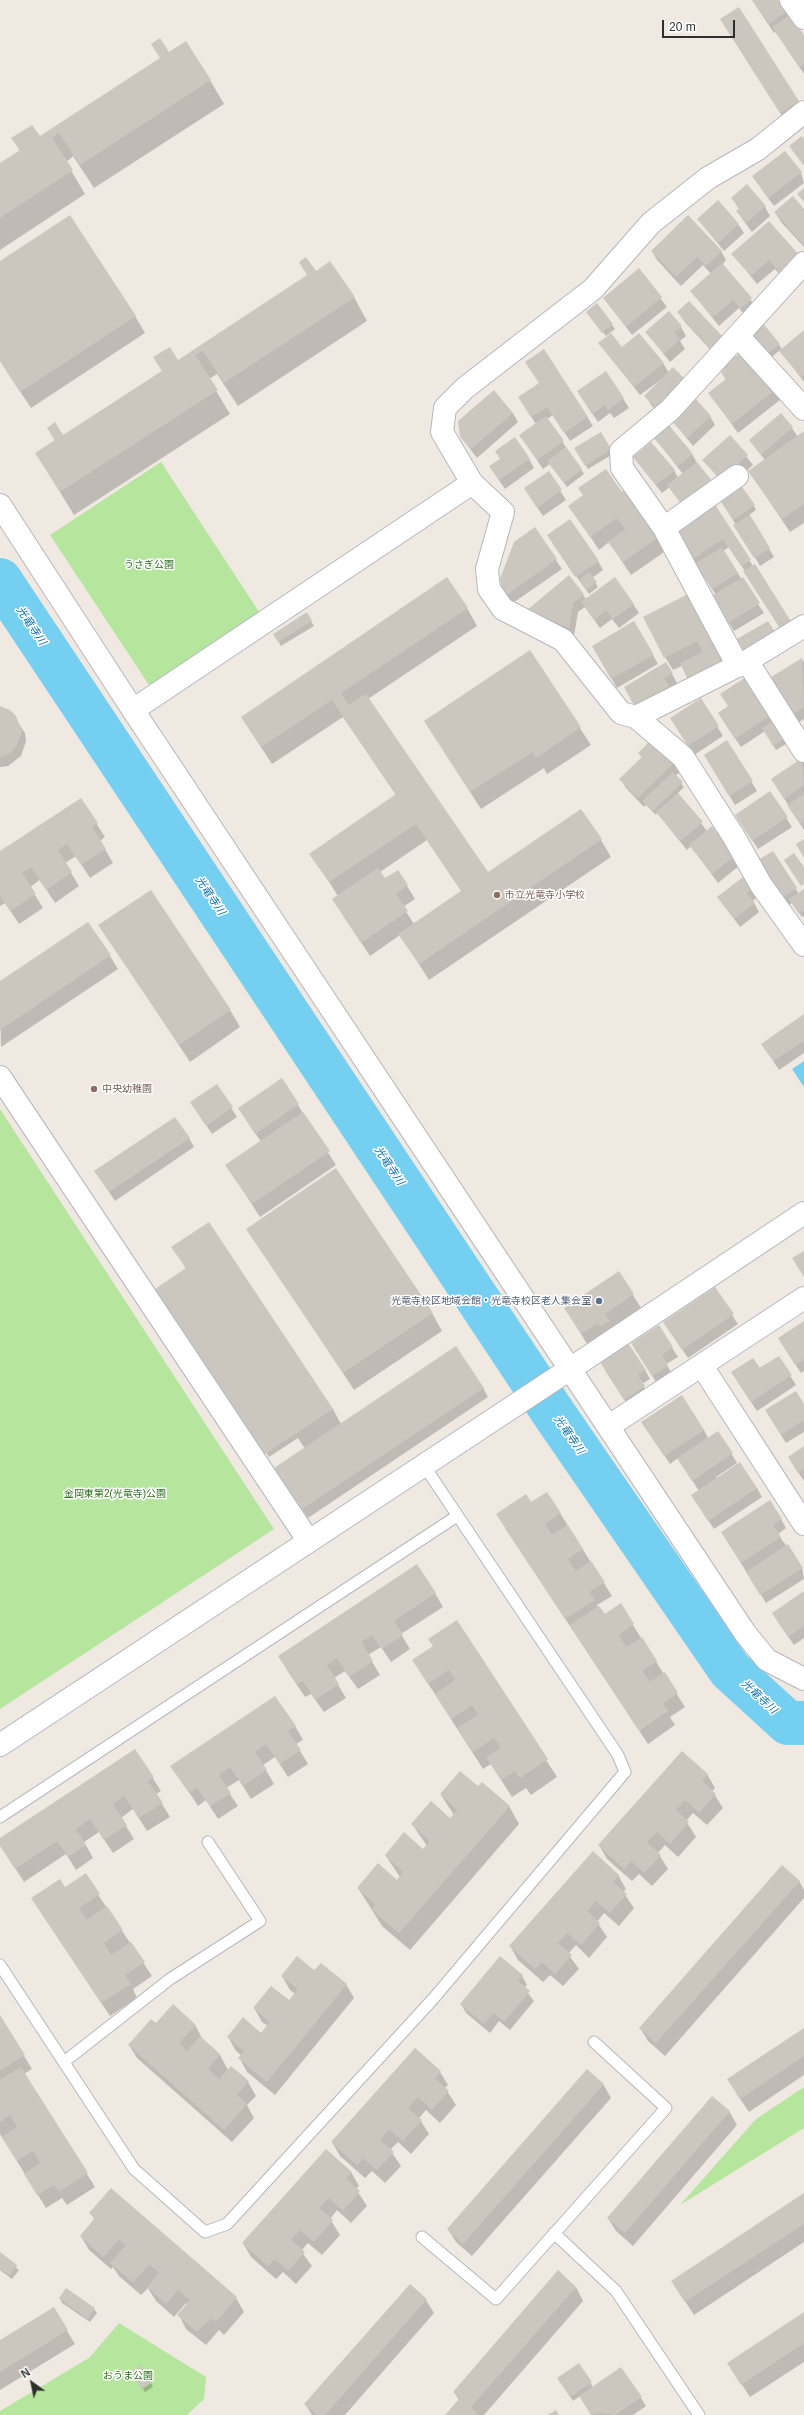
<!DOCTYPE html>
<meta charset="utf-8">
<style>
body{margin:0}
#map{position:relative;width:804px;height:2415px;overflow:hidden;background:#efe9e1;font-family:Arial,sans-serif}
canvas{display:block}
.north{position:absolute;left:12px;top:2363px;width:40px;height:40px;-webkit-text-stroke:3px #fff;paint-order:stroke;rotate:327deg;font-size:11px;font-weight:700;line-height:16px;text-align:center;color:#2e2e2e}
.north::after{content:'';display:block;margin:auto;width:14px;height:18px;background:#2e2e2e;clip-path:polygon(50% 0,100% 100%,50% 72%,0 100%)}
.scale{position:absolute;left:662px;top:20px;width:73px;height:18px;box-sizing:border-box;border:2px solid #2e2e2e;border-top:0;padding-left:5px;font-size:12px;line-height:14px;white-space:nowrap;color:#2e2e2e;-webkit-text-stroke:3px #fff;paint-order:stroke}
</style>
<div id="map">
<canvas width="804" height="2415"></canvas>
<div class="north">N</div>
<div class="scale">20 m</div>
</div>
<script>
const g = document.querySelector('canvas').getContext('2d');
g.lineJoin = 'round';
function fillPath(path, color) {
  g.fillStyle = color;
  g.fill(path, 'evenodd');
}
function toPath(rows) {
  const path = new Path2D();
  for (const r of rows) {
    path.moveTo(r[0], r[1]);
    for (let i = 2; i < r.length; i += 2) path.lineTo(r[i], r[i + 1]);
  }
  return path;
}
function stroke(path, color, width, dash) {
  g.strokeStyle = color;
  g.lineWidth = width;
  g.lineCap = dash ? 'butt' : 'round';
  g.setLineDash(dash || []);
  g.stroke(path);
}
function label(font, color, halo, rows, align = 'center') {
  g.font = font + ' Arial,"Noto Sans JP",sans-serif';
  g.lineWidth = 3;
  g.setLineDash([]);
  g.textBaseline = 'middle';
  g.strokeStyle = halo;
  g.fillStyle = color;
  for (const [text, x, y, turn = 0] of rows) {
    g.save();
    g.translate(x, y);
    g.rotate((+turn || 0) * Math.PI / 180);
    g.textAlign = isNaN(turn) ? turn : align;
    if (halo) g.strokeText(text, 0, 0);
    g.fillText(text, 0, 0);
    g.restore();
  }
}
const green = toPath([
 [161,462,261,615,151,688,50,535],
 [0,1109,274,1529,0,1709],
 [804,2087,804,2128,680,2205,756,2119],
 [119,2323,206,2377,204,2399,187,2415,0,2415,0,2411,89,2358]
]);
const water = toPath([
 [804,1061,804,1087,792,1069]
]);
const shadow = toPath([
 [752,0,777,0,804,37,804,74,776,32,774,33],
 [739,8,804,110,786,122,721,20],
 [169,54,210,80,224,104,94,188,73,156,70,159,66,162,85,194,0,250,0,164,20,151,13,139,39,137],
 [801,173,804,183,774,206,753,177],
 [732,198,765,207,770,216,752,232,743,220,737,211,739,209],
 [804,210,804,247,781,222,775,212],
 [698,219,738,224,744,233,724,251],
 [769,222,786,282,775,269,757,284,733,254],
 [652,251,721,251,726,260,722,265,757,308,746,317,739,308,719,326,691,291,711,274,703,265,681,286,657,260],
 [0,262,135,316,145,333,31,408,0,361],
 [639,270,667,307,632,335,604,298],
 [315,272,354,297,367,321,238,406,217,374,209,379,230,414,74,515,36,453,55,441,48,428,63,436,162,371,154,358,178,362],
 [597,305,615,329,606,336,590,316],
 [678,312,723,339,718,358,684,321],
 [681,327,686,336,680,341,685,349,670,362,647,333],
 [804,332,804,382,780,350,768,360,750,338,779,344,782,350],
 [600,344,622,348,663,363,669,373,685,379,662,416,651,405,646,396,666,376,640,395],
 [544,350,593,426,570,441,553,415,547,419,584,474,567,487,550,464,543,469,520,435,536,424,524,406,540,384],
 [720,370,774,391,780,400,738,433,709,393,726,380],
 [606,372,629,408,614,418,610,413,598,422,583,400],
 [513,413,518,422,477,458,461,437],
 [710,416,715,425,693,446,672,420],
 [792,428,798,437,804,434,804,523,790,532,749,471,765,460,750,441],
 [600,434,613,454,588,469,576,449],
 [730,436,753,465,727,489,704,460],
 [654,437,692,454,697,463,688,513,670,487,662,493,634,458,674,470,678,478,683,474],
 [529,459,534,468,505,489,490,467],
 [548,472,566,500,543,516,530,497],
 [622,493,670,548,631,575,609,542,599,550,570,506],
 [723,503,754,506,756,510,749,515,774,557,760,566],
 [713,504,753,566,745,571,729,547,723,551,764,613,734,631,719,606,716,595,679,539],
 [535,529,562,569,510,605,505,596],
 [553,544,598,561,603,570,592,578,598,587,589,594],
 [569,577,586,599,633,604,639,613,619,628,612,619,600,628,585,607,578,612,574,636,534,619],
 [692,593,735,676,682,666,673,670,665,657],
 [467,608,477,626,368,699,488,874,601,840,611,857,429,980,400,935,370,956,333,900,338,896,311,854,396,795,343,717,272,764,242,718],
 [427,840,462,892,414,924,403,907,415,899,407,886,385,880,380,872],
 [307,614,314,626,281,646,274,634],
 [634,622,658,664,617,688,593,646],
 [530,652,591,745,547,774,544,768,481,809,425,722],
 [802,659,804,662,804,719,799,722,777,687],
 [666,663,677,683,669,688,642,717],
 [746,678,791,741,776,750,765,731,741,747,724,722,729,707],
 [701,700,723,736,694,755,677,727],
 [0,708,10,711,25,733,26,741,21,756,8,766,0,767],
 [727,742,757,791,735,805,710,764],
 [640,754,674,763,680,772,675,776,684,787,678,793,707,831,712,828,740,865,718,883,691,846,687,850,657,813,656,815,646,805,644,807,626,788,621,779,642,758],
 [802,760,804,763,804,830,772,779],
 [770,793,792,827,758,849,742,824],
 [81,799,105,837,100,841,113,863,90,878,76,856,65,863,79,886,55,903,40,880,30,887,43,908,19,924,5,903,0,906,0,852],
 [773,852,799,894,804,891,804,916,802,917,792,903,787,906,764,870],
 [751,889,756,898,753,901,759,912,740,927,718,897],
 [99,925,230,1010,240,1027,190,1062],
 [110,956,118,969,1,1047,0,982],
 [804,1015,804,1053,779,1070,768,1053],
 [282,1080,336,1165,260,1217,235,1178,261,1142,245,1117],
 [217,1086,237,1117,212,1134,197,1111],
 [189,1138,194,1147,115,1201,101,1180],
 [248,1229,432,1313,442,1331,354,1390],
 [173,1247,333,1409,341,1424,483,1388,488,1397,308,1518,281,1477,305,1449,298,1438,269,1457,159,1293,186,1269],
 [619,1273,641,1308,613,1327,617,1335,589,1347,565,1308],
 [714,1288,738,1324,688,1358,670,1331],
 [804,1322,804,1371,801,1373,784,1347],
 [658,1326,678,1357,666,1364,673,1375,658,1385,637,1352],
 [778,1357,796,1385,757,1411,737,1381],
 [645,1370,650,1379,642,1384,649,1396,630,1408,606,1372],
 [804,1405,804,1432,786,1443,771,1419],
 [704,1430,708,1438,718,1432,737,1463,716,1477,717,1479,757,1488,762,1497,714,1529,698,1505,699,1491,678,1458,670,1464,648,1431],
 [804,1447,804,1481,794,1466],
 [531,1503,560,1513,612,1596,597,1605,598,1608,604,1615,620,1605,685,1707,670,1717,675,1725,648,1744,505,1528],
 [781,1519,786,1528,778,1534,802,1568,804,1579,766,1603,727,1541],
 [435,1593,443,1607,401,1634,410,1649,391,1662,381,1647,368,1655,380,1675,358,1689,345,1671,334,1678,346,1698,324,1712,311,1694,305,1697,287,1670],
 [804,1593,804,1638,794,1645,778,1622],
 [456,1621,557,1777,531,1795,526,1788,512,1797,491,1764,483,1769,413,1660,434,1647],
 [295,1726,303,1740,296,1744,308,1764,288,1777,275,1757,263,1765,274,1784,251,1799,239,1780,226,1788,238,1806,218,1819,206,1800,198,1806,172,1766],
 [135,1750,161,1791,156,1794,170,1817,147,1831,133,1809,121,1818,134,1839,113,1853,99,1832,84,1842,93,1858,76,1870,66,1854,24,1882,0,1844,0,1839],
 [707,1774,715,1788,712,1791,723,1808,707,1825,693,1813,686,1821,696,1837,678,1857,665,1845,658,1853,668,1869,652,1886,639,1874,632,1881,607,1859,599,1845],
 [478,1788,509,1806,519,1824,410,1950,382,1926,358,1888,397,1881,400,1877,386,1856,423,1850,427,1846,412,1824,450,1819,454,1815,441,1795],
 [85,1875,152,1976,133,1989,137,1998,110,2016,32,1899,65,1888],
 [618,1875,626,1889,623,1892,634,1908,619,1926,604,1913,597,1922,607,1937,589,1958,576,1945,568,1954,579,1969,563,1986,550,1975,543,1982,518,1960,510,1946],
 [799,1881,804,1890,804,1898,665,2056,648,2041,640,2028],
 [315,1972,346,1984,354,1998,275,2095,247,2072,240,2059,242,2056,236,2051,228,2037,261,2034,268,2026,262,2022,254,2008,289,2001,295,1994,290,1990,282,1976],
 [522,1976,527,1985,524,1988,534,2001,510,2030,499,2021,490,2033,466,2013,461,2004],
 [0,2017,32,2069,24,2074,95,2187,67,2205,62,2198,46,2208,0,2134],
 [156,2024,195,2025,203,2040,220,2055,228,2070,248,2082,256,2096,247,2105,254,2118,232,2142,137,2058,129,2045],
 [804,2029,804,2075,749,2112,736,2093],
 [440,2072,448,2085,445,2088,456,2105,440,2123,426,2110,419,2118,429,2134,411,2154,398,2142,390,2150,401,2166,385,2183,372,2171,365,2178,340,2156,332,2142],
 [603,2084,611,2098,472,2256,456,2242,448,2229],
 [729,2111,737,2125,633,2246,616,2231,608,2218],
 [351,2172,359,2186,356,2189,367,2206,351,2223,337,2210,330,2219,340,2235,322,2255,308,2243,301,2251,312,2266,296,2284,283,2272,276,2279,251,2257,243,2243],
 [111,2189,236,2298,244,2312,224,2335,219,2330,206,2345,186,2329,179,2315,188,2304,186,2303,174,2317,156,2301,148,2288,141,2295,119,2276,113,2267,111,2269,89,2250,81,2236,95,2220,90,2213],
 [804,2194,804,2242,694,2315,672,2281],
 [0,2254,19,2270,12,2279,0,2270],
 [410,2285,426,2300,434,2313,345,2415,312,2415,305,2404],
 [576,2287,583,2301,484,2415,446,2415,459,2400,454,2392],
 [60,2298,94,2309,97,2313,90,2322,62,2303],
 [53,2308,75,2344,0,2390,0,2341],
 [804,2314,804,2362,750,2397,737,2377],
 [579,2365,593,2387,641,2398,646,2406,633,2415,591,2415,580,2396,573,2401,561,2383],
 [135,2377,151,2383,153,2387,145,2392]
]);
const river = toPath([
 [0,580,554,1414,730,1670,788,1723,804,1723]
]);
const building = toPath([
 [752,0,778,0,786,12,769,24],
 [739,7,799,101,780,113,720,19],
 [790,15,804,35,804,64,799,67,772,27],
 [160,38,169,52,186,41,211,80,80,165,59,133,56,135,52,138,73,170,0,218,0,163,20,150,11,138,32,125,40,136,160,58,151,44],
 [802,136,804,139,804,166,789,146],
 [785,151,802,172,768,198,752,176],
 [747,184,766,206,746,223,736,211,740,208,731,198],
 [804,188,804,202,797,194],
 [793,196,804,209,804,245,774,212],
 [718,200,739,224,718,243,697,219],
 [70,215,136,316,20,392,0,361,0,261],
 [688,215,722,251,706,266,697,257,676,277,651,251],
 [769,221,800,256,781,274,769,260,751,276,731,254],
 [306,257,316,271,330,261,355,297,224,383,203,351,195,355,218,390,60,492,35,453,55,440,47,428,55,422,63,435,162,371,153,357,170,347,178,360,307,275,299,262],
 [722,263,752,298,741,309,733,300,713,317,690,291],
 [639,268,662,297,626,327,603,298],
 [689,301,724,338,712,350,677,312],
 [597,303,613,324,602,333,586,312],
 [669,311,682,326,674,332,680,339,664,354,645,332],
 [761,321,780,344,765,356,746,333],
 [804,330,804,375,801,377,779,351],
 [611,333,622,347,639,333,664,363,634,387,598,343],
 [544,349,588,417,564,433,547,407,531,417,518,397,539,383,525,362],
 [744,350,775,390,732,424,708,393,726,379,719,369],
 [673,367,685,379,656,408,644,396],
 [606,371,624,398,608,410,605,405,592,414,577,391],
 [494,390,513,413,471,449,460,437,458,421],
 [695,398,711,416,687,438,671,420],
 [781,413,793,427,761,455,749,440],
 [546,416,564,441,537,460,519,435],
 [668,424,693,454,678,466,653,437],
 [804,431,804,504,782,519,748,471],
 [601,432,611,449,585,466,574,448],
 [730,435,748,455,721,480,702,460],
 [515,437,530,459,499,480,489,466,500,459,495,451],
 [651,442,675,470,656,485,633,457],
 [566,447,582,469,564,483,547,461],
 [697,462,712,481,682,505,667,485],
 [606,469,622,492,629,487,663,534,623,562,608,542,625,529,617,518,590,537,568,506,583,495,578,488],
 [549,471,562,490,537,508,524,488],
 [740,484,755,505,733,520,719,499],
 [714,503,751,560,741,566,723,539,692,559,673,529],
 [750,515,770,548,754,558,733,525],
 [570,519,599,561,575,577,547,535],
 [535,527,557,559,504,597,500,579,514,542],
 [722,547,738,573,712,589,696,563],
 [755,564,792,623,781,630,743,571],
 [589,572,597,582,586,590,579,580],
 [569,575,584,594,573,603,569,628,527,610],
 [447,577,468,608,341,693,349,705,366,694,488,872,581,809,602,839,419,964,398,934,461,891,416,824,329,882,309,854,396,794,332,700,261,747,241,717],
 [615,577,634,604,613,619,606,610,594,620,581,602],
 [743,577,760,603,728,623,712,596],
 [692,592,728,662,689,682,680,663,703,652,697,641,664,658,643,617],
 [307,612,312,621,278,642,273,634],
 [634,621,654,655,611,679,592,646],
 [768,621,777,635,745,653,737,639],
 [530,650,581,727,536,758,533,752,470,792,424,721],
 [802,658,804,707,793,714,771,677],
 [666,662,673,673,664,678,670,688,636,709,624,687],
 [746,677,771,715,735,739,718,713,728,706,720,694],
 [701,698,719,726,688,746,670,718],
 [0,706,10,710,16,716,22,732,16,747,10,753,0,757],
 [779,718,789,736,773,746,762,728],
 [652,739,675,762,638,798,619,779,642,757,638,753],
 [727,740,753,781,729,796,704,755],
 [802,758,804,785,784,799,771,779],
 [673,772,683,782,653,811,642,801],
 [770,791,788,817,752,841,735,815],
 [678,793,703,822,681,841,656,812],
 [804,794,804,821,800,824,787,805],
 [81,798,98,823,92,827,106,849,81,865,67,844,58,850,72,872,46,890,31,867,22,873,36,894,10,911,0,895,0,851],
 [712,826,735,856,712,874,689,845],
 [804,839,804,858,796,844],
 [773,851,797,888,781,898,758,860],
 [794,853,804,867,804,884,801,886,784,860],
 [378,868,385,878,398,870,408,885,396,894,408,911,361,943,332,899],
 [743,877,752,889,747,893,755,903,734,919,717,897],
 [804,889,804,910,799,914,789,899],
 [151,890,231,1010,179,1045,98,925],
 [88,922,111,955,0,1030,0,981],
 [804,1014,804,1041,773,1061,761,1044],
 [282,1078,299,1104,255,1134,238,1108],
 [217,1084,233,1107,206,1126,190,1102],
 [303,1112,330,1151,252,1204,225,1165],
 [175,1117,190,1138,109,1192,94,1171],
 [336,1168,433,1313,343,1373,246,1229],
 [209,1222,333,1409,265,1454,155,1289,186,1268,171,1247],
 [804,1251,804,1277,792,1258],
 [619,1271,634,1294,605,1314,610,1321,600,1327,598,1323,581,1334,564,1308],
 [715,1287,734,1314,682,1350,663,1322],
 [804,1321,804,1359,795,1365,778,1338],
 [659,1325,673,1347,662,1355,668,1366,652,1376,631,1343],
 [628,1343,646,1370,638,1375,645,1386,624,1400,600,1362],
 [456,1346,484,1388,302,1509,274,1468],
 [779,1356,792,1375,751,1402,731,1372,753,1358,760,1368],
 [796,1391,804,1404,804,1420,781,1435,765,1410],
 [682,1395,704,1430,664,1456,641,1422],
 [718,1431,733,1453,692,1481,677,1458],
 [804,1446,804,1468,798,1473,788,1457],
 [740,1462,757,1488,708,1521,691,1495],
 [547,1492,561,1513,545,1524,552,1535,568,1525,583,1549,568,1559,576,1571,591,1561,605,1582,589,1592,595,1600,565,1619,496,1514,526,1494,531,1502],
 [770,1500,782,1519,773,1525,781,1537,741,1563,721,1532],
 [788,1544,803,1568,760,1595,746,1572],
 [417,1564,436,1593,394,1621,403,1635,382,1649,372,1635,361,1642,373,1661,349,1677,337,1658,327,1665,339,1684,315,1700,303,1681,297,1685,278,1656],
 [804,1591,804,1626,788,1637,772,1613],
 [621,1603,634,1624,619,1635,626,1647,642,1637,657,1661,642,1671,650,1682,665,1672,678,1693,663,1703,668,1711,639,1731,570,1625,599,1606,605,1614],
 [457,1620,548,1759,520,1778,515,1771,501,1780,486,1757,501,1748,494,1738,473,1752,457,1728,478,1715,472,1705,451,1719,435,1694,455,1680,449,1670,428,1684,412,1660,433,1646,428,1639],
 [275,1696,296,1726,288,1731,301,1750,280,1764,266,1744,255,1752,267,1770,243,1786,230,1767,219,1775,231,1793,210,1806,197,1788,189,1793,170,1766],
 [135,1749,154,1777,148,1781,163,1803,139,1818,124,1796,113,1804,127,1825,104,1840,90,1819,76,1829,86,1845,68,1857,57,1841,15,1869,0,1846,0,1838],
 [682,1751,708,1774,702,1781,716,1794,699,1813,685,1800,676,1810,689,1822,670,1844,657,1832,647,1842,661,1855,644,1873,631,1861,624,1869,598,1845],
 [460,1771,478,1786,482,1782,510,1806,399,1933,371,1909,375,1904,357,1888,378,1863,397,1880,403,1872,385,1855,404,1832,423,1849,430,1841,411,1824,431,1801,450,1818,457,1810,440,1794],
 [593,1851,619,1875,613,1882,627,1894,610,1913,596,1901,587,1911,600,1923,581,1945,567,1933,558,1943,572,1955,555,1974,542,1962,535,1969,509,1946],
 [782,1865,800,1881,656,2043,639,2028],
 [86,1873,100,1894,79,1908,87,1920,107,1906,123,1930,104,1943,111,1955,131,1942,145,1962,125,1975,131,1984,101,2003,31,1898,60,1879,65,1887],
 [297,1956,314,1970,321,1963,347,1984,267,2082,238,2058,244,2051,227,2037,243,2017,261,2033,270,2022,253,2008,271,1986,289,2000,298,1989,281,1976],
 [500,1956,523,1975,518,1981,530,1991,504,2022,494,2013,484,2024,460,2004],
 [173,2004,196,2025,179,2043,187,2051,200,2036,220,2054,208,2069,219,2079,231,2066,249,2081,237,2095,247,2104,224,2130,128,2045,151,2019,156,2023],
 [0,2015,25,2055,0,2071],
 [804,2028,804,2056,740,2099,727,2079],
 [415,2048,441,2071,435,2078,449,2091,432,2110,418,2097,408,2108,422,2120,403,2141,389,2129,380,2140,394,2152,377,2170,363,2158,357,2165,331,2142],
 [21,2067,88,2173,59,2192,54,2185,37,2195,24,2174,40,2163,33,2151,17,2161,2,2137,17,2127,10,2115,0,2122,0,2080],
 [587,2069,604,2084,463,2244,447,2229],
 [712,2096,730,2111,625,2233,607,2218],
 [326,2149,352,2172,346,2179,360,2191,343,2211,329,2198,319,2208,333,2220,314,2242,300,2230,291,2240,305,2252,288,2271,275,2259,268,2266,242,2243],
 [111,2188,237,2297,216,2322,211,2318,197,2332,177,2315,190,2300,178,2290,166,2304,147,2287,159,2273,149,2264,133,2283,110,2263,126,2245,119,2239,103,2257,80,2236,95,2218,89,2213],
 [804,2193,804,2224,685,2302,671,2281],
 [0,2252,17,2265,10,2275,0,2269],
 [558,2270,576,2287,471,2407,477,2413,476,2415,445,2415,460,2398,453,2392],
 [410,2284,427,2299,325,2415,317,2415,304,2404],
 [66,2288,95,2308,87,2319,59,2298],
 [54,2307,68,2330,0,2372,0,2340],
 [804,2312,804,2343,741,2385,727,2363],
 [579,2363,592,2382,570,2397,557,2378],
 [141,2366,151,2383,142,2389,131,2372],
 [621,2367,642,2397,615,2415,602,2413,591,2415,579,2396],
 [556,2410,559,2415,548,2415]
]);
const service = toPath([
 [0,1817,457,1516],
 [0,1965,134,2169,205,2232,227,2224,433,1999,625,1772,618,1755,423,1464],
 [64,2062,170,1979,260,1921,208,1842],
 [554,2233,616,2291,699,2415],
 [422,2237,496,2299,666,2108,594,2042]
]);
const minor = toPath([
 [738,336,804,409],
 [472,483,442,432,445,408,465,388,593,289,651,223,708,178,758,149,804,112],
 [664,528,737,476],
 [747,661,804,751],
 [738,666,664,528,622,468,621,451,670,410,804,263],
 [133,710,472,483,503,512,487,569,489,589,503,609,563,640,621,713,636,717,683,757,734,837,761,885,804,945],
 [636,717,747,661,804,626],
 [0,1077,308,1540],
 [702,1366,804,1524],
 [570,1369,804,1213],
 [609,1426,804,1298]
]);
const tertiary = toPath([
 [0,505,133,710,745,1633,767,1660,804,1679],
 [0,1745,570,1369]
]);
const secondary = toPath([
 [791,0,804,18]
]);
const markers = [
 [497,895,4,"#8d6e63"],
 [94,1089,4,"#8d6e63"],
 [599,1301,4,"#5c6f8a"]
];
const parkNames = [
 ["うさぎ公園",149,565],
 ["金岡東第2(光竜寺)公園",115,1494],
 ["おうま公園",128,2376]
];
const educationNames = [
 ["市立光竜寺小学校",505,895],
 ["中央幼稚園",102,1089]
];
const serviceNames = [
 ["光竜寺校区地域会館・光竜寺校区老人集会室",591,1301]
];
const waterNames = [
 ["光竜寺川",31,626,56],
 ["光竜寺川",210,896,56],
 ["光竜寺川",389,1166,56],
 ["光竜寺川",569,1435,55],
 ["光竜寺川",759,1697,43]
];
fillPath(green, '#b6e59e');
fillPath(water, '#75cff0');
fillPath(shadow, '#0003');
stroke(river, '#75cff0', 44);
fillPath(building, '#cbc7bf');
stroke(service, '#b4b7c1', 13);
stroke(minor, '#b4b7c1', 24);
stroke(tertiary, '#b4b7c1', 24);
stroke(secondary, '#b4b7c1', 24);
stroke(service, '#fff', 11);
stroke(minor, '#fff', 22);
stroke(tertiary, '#fff', 22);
stroke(secondary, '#fff', 22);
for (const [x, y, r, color] of markers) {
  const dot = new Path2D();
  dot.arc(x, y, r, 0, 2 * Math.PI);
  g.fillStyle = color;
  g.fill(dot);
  stroke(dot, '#fff', 1.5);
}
label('10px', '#2c6e1b', '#fff', parkNames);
label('10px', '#785e54', '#fff', educationNames, 'left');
label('10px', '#4e5e75', '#fff', serviceNames, 'right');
label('italic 11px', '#0d6fa3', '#fff', waterNames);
</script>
